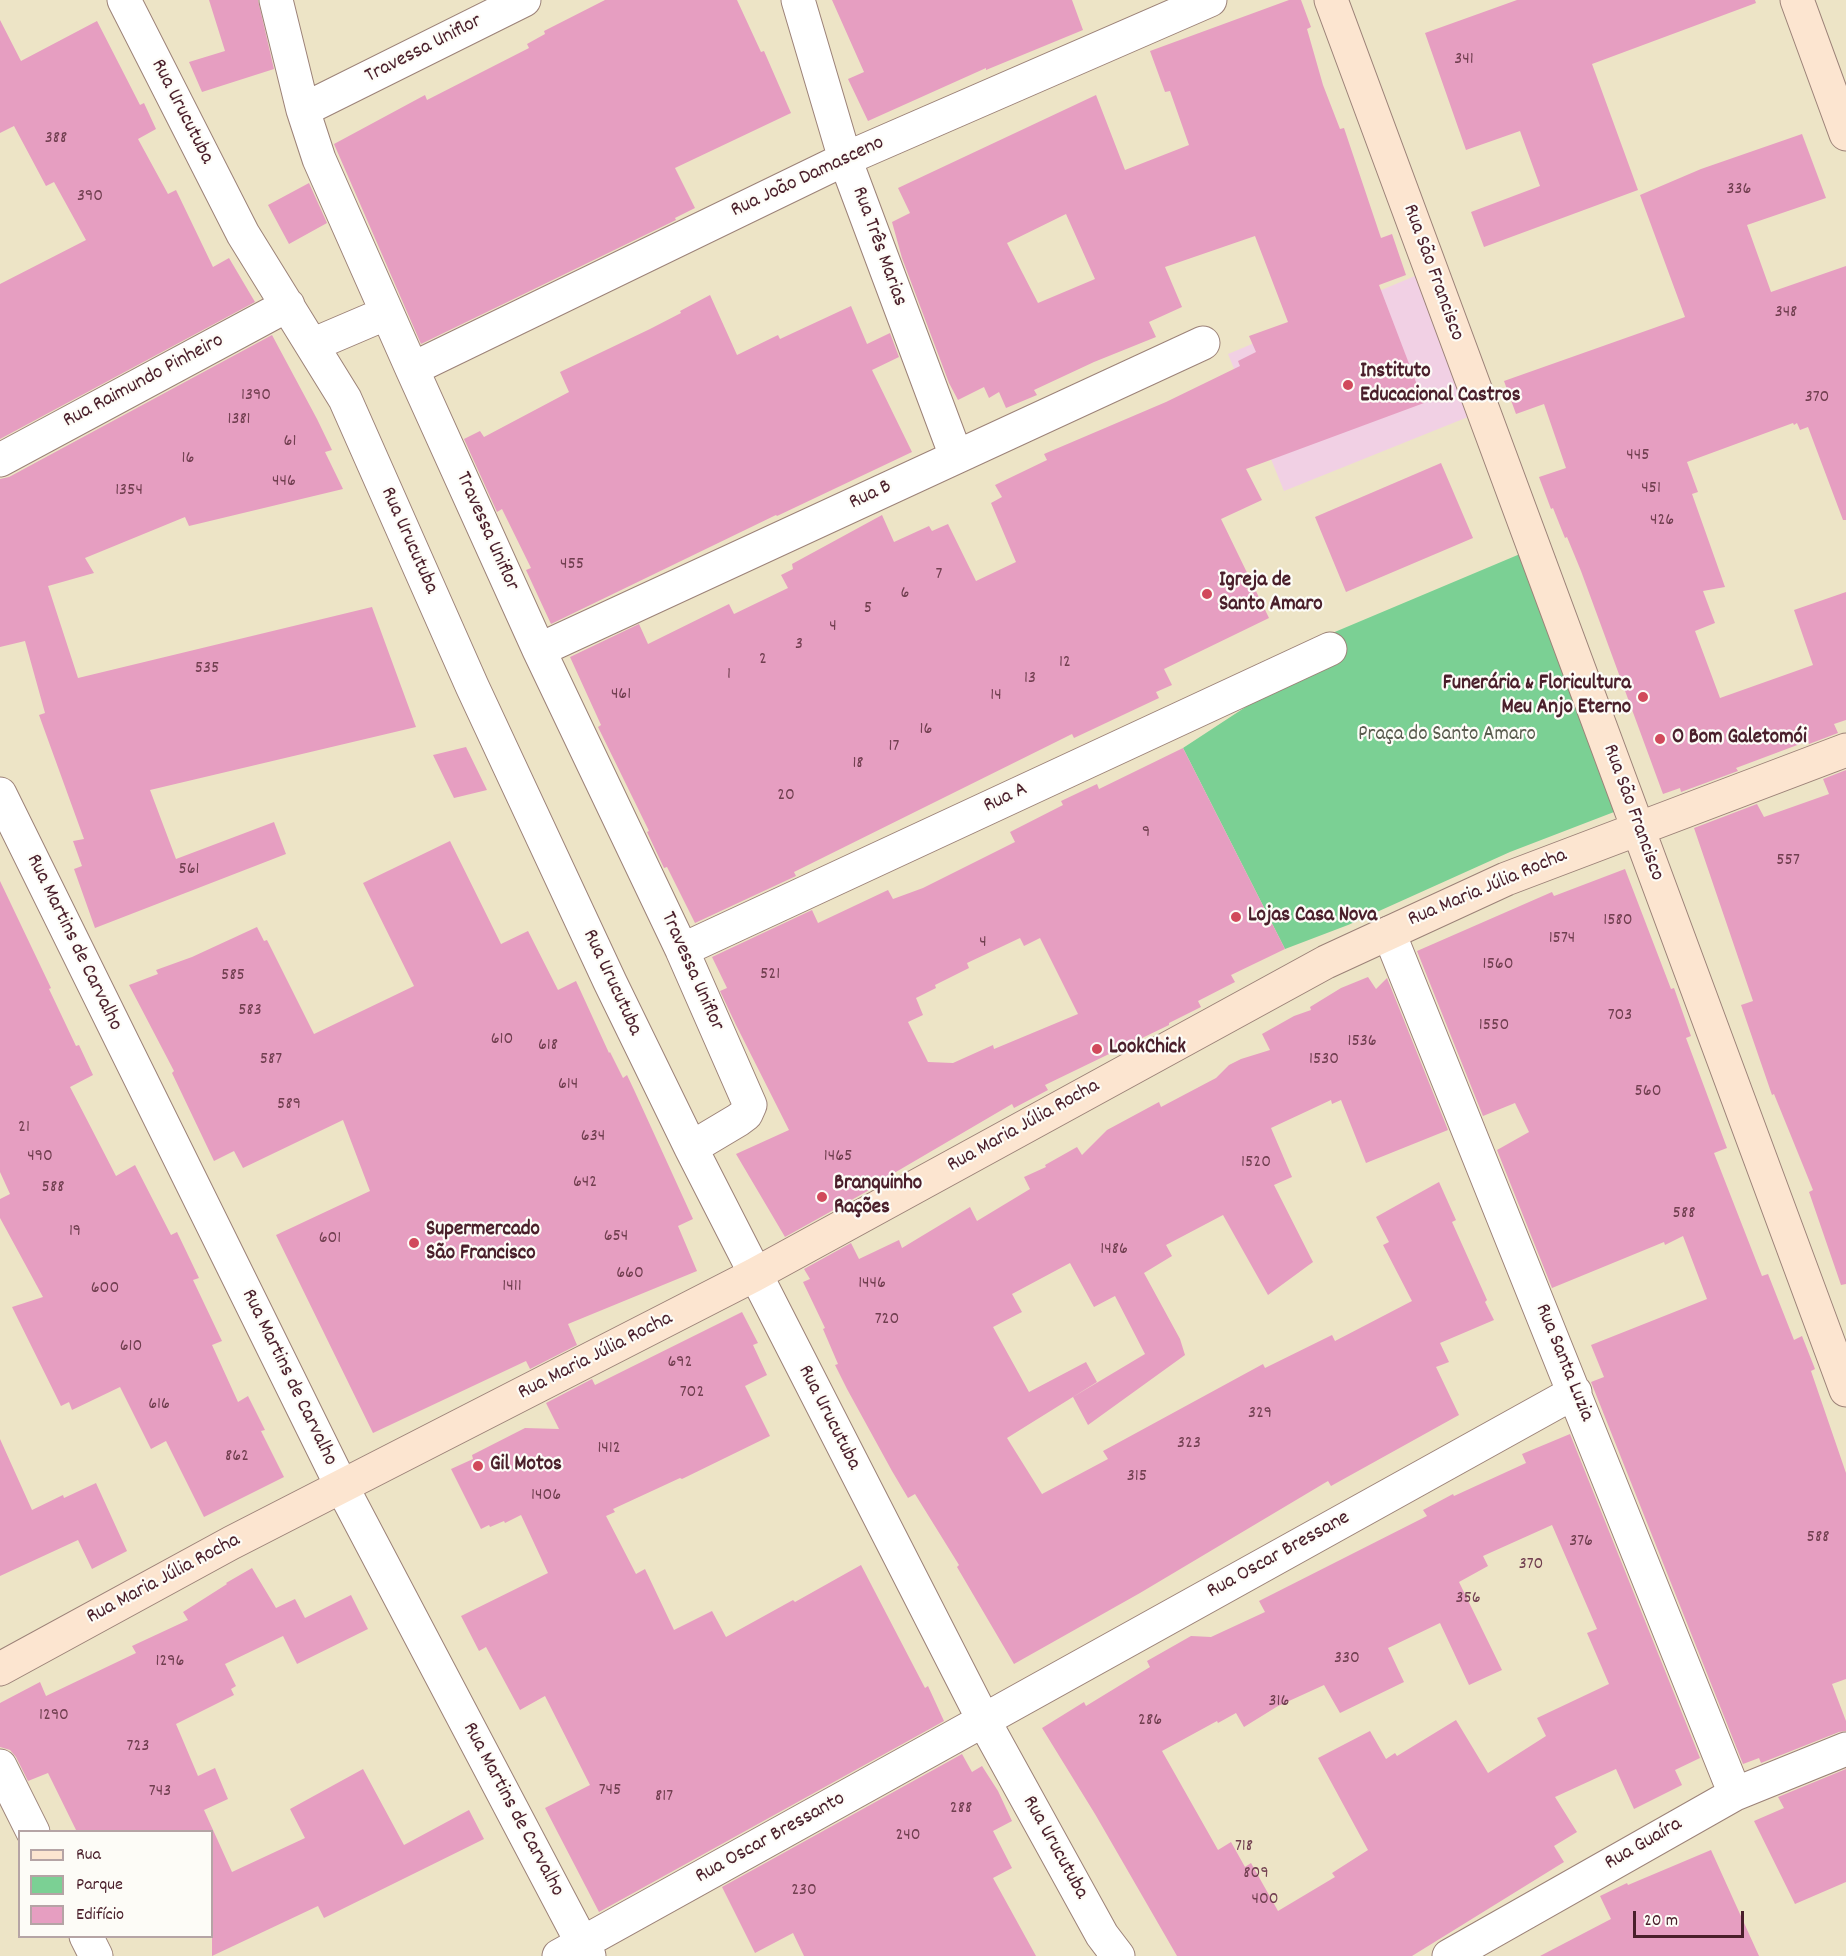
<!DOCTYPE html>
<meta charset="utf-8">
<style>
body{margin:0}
#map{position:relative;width:1846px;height:1956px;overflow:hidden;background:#ede4c6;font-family:Dekko,sans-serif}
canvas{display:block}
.legend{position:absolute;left:18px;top:1830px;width:195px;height:108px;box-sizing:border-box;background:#fdfcf7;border:2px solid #b5a4a5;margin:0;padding:8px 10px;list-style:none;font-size:18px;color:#4a1f2b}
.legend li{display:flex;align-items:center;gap:12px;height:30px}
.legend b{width:30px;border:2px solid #b5a4a5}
.scale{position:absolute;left:1633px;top:1911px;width:111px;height:27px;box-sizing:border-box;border:3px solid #4a1f2b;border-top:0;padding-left:8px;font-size:18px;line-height:21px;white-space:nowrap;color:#4a1f2b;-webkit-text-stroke:4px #fdfcf7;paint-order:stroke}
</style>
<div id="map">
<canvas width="1846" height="1956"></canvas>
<ul class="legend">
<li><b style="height:8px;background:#fce5d0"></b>Rua</li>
<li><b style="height:16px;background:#7bd094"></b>Parque</li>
<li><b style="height:16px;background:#e69ec1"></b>Edifício</li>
</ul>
<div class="scale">20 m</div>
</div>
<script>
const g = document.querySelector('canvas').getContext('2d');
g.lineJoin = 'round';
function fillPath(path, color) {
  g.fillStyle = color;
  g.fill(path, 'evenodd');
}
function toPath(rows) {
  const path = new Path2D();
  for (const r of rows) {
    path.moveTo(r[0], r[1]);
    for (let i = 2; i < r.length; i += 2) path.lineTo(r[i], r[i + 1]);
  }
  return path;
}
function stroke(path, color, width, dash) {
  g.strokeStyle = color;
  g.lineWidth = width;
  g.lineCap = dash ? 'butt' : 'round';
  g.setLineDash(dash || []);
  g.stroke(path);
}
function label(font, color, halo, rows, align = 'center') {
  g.font = font + ' Dekko,sans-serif';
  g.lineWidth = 4.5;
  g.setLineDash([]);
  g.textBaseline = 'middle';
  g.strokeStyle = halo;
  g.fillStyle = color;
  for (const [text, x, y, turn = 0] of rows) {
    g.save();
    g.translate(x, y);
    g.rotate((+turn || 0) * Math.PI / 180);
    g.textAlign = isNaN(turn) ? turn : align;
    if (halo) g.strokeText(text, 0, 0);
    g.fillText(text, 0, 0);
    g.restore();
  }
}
const built = toPath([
 [1415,276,1468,417,1284,491,1228,354]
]);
const green = toPath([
 [1520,554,1614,812,1510,852,1348,925,1285,949,1183,748,1267,693,1330,634]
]);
const building = toPath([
 [209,0,258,0,274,69,202,92,189,62,225,51],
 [605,0,737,0,761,52,764,51,791,113,675,168,695,208,675,218,676,220,421,344,334,144,425,95,427,100,529,48,527,44,545,34,544,31],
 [832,0,1072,0,1083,30,986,70,986,68,868,121,848,79,864,72],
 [1289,0,1301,0,1311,27,1307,29,1323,85,1340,129,1344,128,1381,238,1392,234,1406,275,1379,285,1424,403,1246,469,1262,500,1221,519,1269,618,1164,669,1172,685,1156,692,1159,698,1074,738,1072,734,794,872,796,876,695,923,667,867,664,868,647,832,649,831,598,727,601,725,570,657,639,624,648,644,729,604,734,614,788,588,781,575,793,569,792,564,882,515,894,542,929,526,932,531,948,524,976,581,1016,562,991,503,1002,497,995,485,1047,460,1044,454,1166,402,1240,366,1238,361,1256,352,1249,336,1288,322,1255,236,1165,267,1182,307,1149,322,1156,337,1094,362,1034,390,1037,395,1006,408,999,392,989,398,984,387,958,400,949,383,902,258,892,222,910,213,898,188,1096,95,1125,170,1189,145,1170,91,1165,92,1150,51],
 [1066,214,1095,279,1038,303,1007,243],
 [1517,0,1755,0,1756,3,1592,64,1638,190,1484,247,1471,212,1540,186,1520,131,1466,150,1425,33],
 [0,20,21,61,97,21,140,105,144,103,156,129,138,139,168,194,176,190,213,267,229,258,255,302,0,439,0,284,86,240,54,182,46,186,14,126,0,133],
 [1802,134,1826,198,1747,225,1771,292,1846,266,1846,520,1843,520,1808,427,1800,430,1797,423,1794,425,1793,423,1687,462,1698,492,1692,494,1725,587,1703,591,1715,623,1695,631,1720,698,1813,665,1794,610,1846,592,1846,720,1834,724,1838,733,1809,744,1808,741,1736,768,1738,771,1681,792,1680,788,1663,794,1581,571,1567,537,1565,538,1553,508,1551,509,1539,477,1566,468,1544,404,1516,414,1504,381,1685,317,1640,195,1701,169],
 [309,183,327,223,289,244,268,205],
 [710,295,737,355,778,335,780,339,851,306,867,344,890,333,899,357,872,370,912,452,777,516,776,515,551,624,526,570,531,568,502,509,497,512,464,439,480,431,484,437,569,392,560,372,650,329,681,313,680,311],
 [272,335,317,419,332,450,325,452,343,489,189,526,185,517,85,558,94,573,48,586,78,678,372,607,416,727,150,790,176,859,274,822,286,854,95,928,74,869,82,866,73,841,84,839,39,715,45,713,25,641,0,647,0,479,9,477],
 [1441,463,1473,538,1346,592,1315,517],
 [466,747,487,790,454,798,433,755],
 [1183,748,1285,949,1231,975,1235,982,1198,1001,1201,1007,1169,1023,1169,1025,1045,1085,1048,1090,1014,1108,1012,1104,872,1186,873,1188,785,1237,736,1154,789,1130,736,1025,720,991,727,988,712,957,812,910,818,923,888,890,893,899,923,888,1015,842,1010,832,1063,805,1061,801,1097,784,1099,789],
 [1020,938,1024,946,1040,938,1078,1014,994,1049,993,1045,953,1063,928,1062,908,1022,923,1015,916,998,936,988,935,985,969,968,967,963],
 [1846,770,1846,1284,1841,1285,1809,1192,1813,1190,1774,1094,1772,1095,1741,1005,1753,1001,1694,828,1757,804,1764,817,1829,794,1823,779],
 [450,841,501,944,528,931,558,990,576,981,609,1053,610,1052,623,1078,627,1075,635,1092,693,1219,678,1226,697,1271,568,1324,577,1345,530,1369,526,1361,373,1433,276,1235,370,1191,343,1120,243,1168,234,1151,214,1161,172,1073,174,1071,129,985,158,974,156,970,192,957,257,927,264,941,267,940,314,1034,414,986,363,883],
 [1625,869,1671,989,1674,988,1691,1036,1686,1038,1727,1148,1714,1153,1762,1276,1768,1274,1794,1340,1802,1336,1815,1369,1811,1371,1846,1473,1846,1679,1832,1684,1846,1721,1846,1731,1839,1732,1761,1763,1759,1758,1743,1764,1591,1382,1604,1377,1591,1345,1707,1299,1683,1236,1665,1245,1664,1242,1552,1288,1497,1150,1529,1132,1515,1103,1483,1116,1417,951,1552,892,1554,896],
 [0,881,51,988,49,989,76,1046,79,1045,93,1075,70,1087,116,1176,135,1165,171,1235,177,1232,199,1278,193,1280,222,1341,212,1345,238,1402,248,1396,265,1430,261,1431,284,1477,204,1517,166,1441,151,1449,120,1387,72,1410,69,1402,61,1406,12,1307,43,1297,0,1218,0,1199,10,1194,0,1172],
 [1368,977,1376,989,1387,978,1448,1130,1366,1163,1341,1100,1332,1104,1331,1100,1271,1128,1292,1177,1274,1185,1313,1262,1268,1295,1223,1215,1166,1245,1172,1256,1144,1273,1180,1339,1185,1355,1088,1425,1073,1397,1145,1354,1115,1296,1094,1307,1070,1263,1012,1294,1022,1312,993,1327,1029,1392,1086,1362,1097,1382,1007,1438,1042,1494,1108,1459,1103,1451,1263,1364,1265,1368,1332,1335,1335,1341,1412,1301,1383,1245,1389,1242,1376,1217,1439,1182,1456,1220,1452,1222,1487,1300,1485,1302,1494,1320,1440,1343,1449,1362,1436,1367,1459,1415,1331,1486,1328,1481,1140,1593,1014,1664,957,1567,959,1565,915,1494,908,1498,892,1471,847,1389,835,1365,838,1364,823,1329,825,1328,803,1282,810,1279,804,1269,851,1243,859,1259,899,1240,902,1248,970,1207,977,1221,1030,1189,1024,1177,1046,1167,1045,1165,1077,1147,1082,1155,1107,1130,1159,1102,1161,1107,1216,1078,1229,1065,1241,1059,1270,1050,1262,1034,1294,1016,1311,1010,1310,1007,1341,988],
 [742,1312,758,1343,753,1345,767,1375,745,1386,770,1436,682,1479,680,1478,613,1509,615,1512,606,1516,636,1574,645,1569,674,1630,712,1611,726,1637,793,1600,795,1602,861,1565,925,1688,928,1686,944,1721,599,1912,545,1808,590,1785,545,1696,520,1710,486,1647,479,1651,461,1616,548,1573,521,1515,505,1523,504,1521,490,1527,489,1525,481,1529,451,1469,473,1459,472,1455,525,1428,559,1429,546,1403,592,1379,595,1385],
 [1570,1434,1700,1758,1675,1770,1682,1785,1634,1809,1616,1769,1555,1797,1577,1832,1554,1846,1564,1862,1412,1956,1177,1956,1095,1814,1042,1728,1084,1702,1086,1706,1127,1681,1150,1667,1147,1661,1191,1636,1211,1637,1265,1612,1259,1601,1427,1516,1423,1510,1453,1494,1454,1496,1526,1463,1522,1454],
 [1552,1525,1597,1629,1587,1633,1609,1684,1537,1718,1546,1736,1488,1773,1456,1720,1397,1756,1395,1753,1386,1759,1370,1731,1318,1758,1368,1850,1332,1873,1335,1877,1278,1911,1251,1863,1245,1867,1231,1842,1218,1850,1162,1751,1217,1721,1218,1723,1236,1713,1244,1727,1278,1706,1324,1685,1340,1713,1404,1682,1388,1648,1440,1623,1469,1685,1502,1670,1459,1582,1488,1566,1483,1556],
 [0,1439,32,1510,63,1495,64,1498,96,1483,127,1551,92,1569,78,1540,0,1576],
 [252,1568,276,1608,295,1599,305,1618,351,1595,368,1629,297,1664,283,1636,225,1664,236,1686,231,1689,234,1695,176,1724,198,1776,215,1768,228,1799,204,1810,232,1872,305,1838,290,1809,363,1769,404,1845,469,1810,484,1839,324,1918,318,1906,212,1956,212,1832,77,1832,48,1773,28,1781,16,1757,10,1750,0,1747,0,1703,40,1682,46,1696,136,1653,132,1646,188,1620,183,1612,227,1584,226,1583],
 [962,1754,972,1772,982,1766,998,1791,1012,1821,993,1831,1012,1868,993,1878,1036,1956,804,1956,793,1933,755,1953,722,1887],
 [1846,1769,1846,1882,1795,1904,1754,1821,1784,1808,1778,1797],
 [1711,1850,1759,1956,1540,1956,1611,1919,1600,1896,1627,1883,1628,1885]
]);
const street = toPath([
 [124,0,243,234,345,399,472,686,610,982,691,1148,984,1721,1102,1935,1118,1956],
 [276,0,303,110,319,159,412,369,539,650,682,950,750,1105,746,1114,738,1120,691,1148],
 [798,0,845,159,956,456],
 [303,110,524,0],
 [312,345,387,313],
 [412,369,845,159,1210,0],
 [0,460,288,305],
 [539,650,1203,343],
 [0,794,342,1487,589,1956],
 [1389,933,1735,1794],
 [682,950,1330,649],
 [0,1766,33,1832],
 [86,1936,96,1956],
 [559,1956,1575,1392],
 [1449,1956,1735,1794,1846,1749]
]);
const secondary = toPath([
 [1331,0,1846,1390],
 [1797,0,1846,134],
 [0,1669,231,1543,754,1275,1326,962,1506,879,1846,750]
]);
const markers = [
 [1348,385,6,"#d1495b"],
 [1207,594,6,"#d1495b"],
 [1643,697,6,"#d1495b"],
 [1660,739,6,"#d1495b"],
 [1236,917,6,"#d1495b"],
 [1097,1049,6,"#d1495b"],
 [822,1197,6,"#d1495b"],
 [414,1243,6,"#d1495b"],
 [478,1466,6,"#d1495b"]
];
const numberNames = [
 ["341",1464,61],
 ["388",56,140],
 ["336",1739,191],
 ["390",90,198],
 ["348",1786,314],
 ["1390",256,397],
 ["370",1817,399],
 ["1381",239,421],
 ["61",290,443],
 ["445",1638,457],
 ["16",188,460],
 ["446",284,483],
 ["451",1651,490],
 ["1354",129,492],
 ["426",1662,522],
 ["455",572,566],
 ["7",939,576],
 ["6",905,595],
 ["5",868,610],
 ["4",833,628],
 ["3",799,646],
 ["2",763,661],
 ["12",1065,664],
 ["535",207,670],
 ["1",729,676],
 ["13",1030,680],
 ["461",621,696],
 ["14",996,697],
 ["16",926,731],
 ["17",894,748],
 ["18",858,765],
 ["20",786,797],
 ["9",1146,834],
 ["557",1788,862],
 ["561",189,871],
 ["1580",1618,922],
 ["1574",1562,940],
 ["4",983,944],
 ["1560",1498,966],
 ["521",770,976],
 ["585",233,977],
 ["583",250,1012],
 ["703",1620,1017],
 ["1550",1494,1027],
 ["610",502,1041],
 ["1536",1362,1043],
 ["618",548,1047],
 ["587",271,1061],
 ["1530",1324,1061],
 ["614",568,1086],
 ["560",1648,1093],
 ["589",289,1106],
 ["21",24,1129],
 ["634",593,1138],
 ["490",40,1158],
 ["1465",838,1158],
 ["1520",1256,1164],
 ["642",585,1184],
 ["588",53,1189],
 ["588",1684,1215],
 ["19",75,1233],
 ["654",616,1238],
 ["601",330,1240],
 ["1486",1114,1251],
 ["660",630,1275],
 ["1446",872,1285],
 ["1411",512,1288],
 ["600",105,1290],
 ["720",887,1321],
 ["610",131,1348],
 ["692",680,1364],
 ["702",692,1394],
 ["616",159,1406],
 ["329",1260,1415],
 ["323",1189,1445],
 ["1412",609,1450],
 ["862",237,1458],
 ["315",1137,1478],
 ["1406",546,1497],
 ["588",1818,1539],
 ["376",1581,1543],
 ["370",1531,1566],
 ["356",1468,1600],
 ["330",1347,1660],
 ["1296",170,1663],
 ["316",1279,1703],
 ["1290",54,1717],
 ["286",1150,1722],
 ["723",138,1748],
 ["745",610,1792],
 ["743",160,1793],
 ["817",664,1798],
 ["288",961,1810],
 ["240",908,1837],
 ["718",1244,1848],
 ["809",1256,1875],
 ["230",804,1892],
 ["400",1265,1901]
];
const streetNames = [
 ["Travessa Uniflor",424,50,-27],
 ["Rua Urucutuba",181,112,63],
 ["Rua João Damasceno",808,178,-25],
 ["Rua Três Marias",878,247,70],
 ["Rua São Francisco",1432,273,70],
 ["Rua Raimundo Pinheiro",144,382,-28],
 ["Rua B",871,496,-25],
 ["Travessa Uniflor",486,532,66],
 ["Rua Urucutuba",408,541,66],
 ["Rua A",1006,799,-25],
 ["Rua São Francisco",1632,813,70],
 ["Rua Maria Júlia Rocha",1488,889,-23],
 ["Rua Martins de Carvalho",73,943,64],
 ["Travessa Uniflor",691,972,66],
 ["Rua Urucutuba",611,983,65],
 ["Rua Maria Júlia Rocha",1024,1127,-29],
 ["Rua Maria Júlia Rocha",596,1357,-27],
 ["Rua Santa Luzia",1563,1363,68],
 ["Rua Martins de Carvalho",288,1378,64],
 ["Rua Urucutuba",828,1418,63],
 ["Rua Oscar Bressane",1279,1556,-29],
 ["Rua Maria Júlia Rocha",164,1580,-28],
 ["Rua Martins de Carvalho",512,1810,62],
 ["Rua Oscar Bressanto",771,1839,-29],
 ["Rua Guaíra",1644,1845,-30],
 ["Rua Urucutuba",1054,1848,61]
];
const poiNames = [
 ["Instituto",1360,373],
 ["Educacional Castros",1360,397],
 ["Igreja de",1219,582],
 ["Santo Amaro",1219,606],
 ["Funerária & Floricultura",1631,685,"right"],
 ["Meu Anjo Eterno",1631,709,"right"],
 ["O Bom Galetomói",1672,739],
 ["Lojas Casa Nova",1248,917],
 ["LookChick",1109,1049],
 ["Branquinho",834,1185],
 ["Rações",834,1209],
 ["Supermercado",426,1231],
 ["São Francisco",426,1255],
 ["Gil Motos",490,1466]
];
const parkNames = [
 ["Praça do Santo Amaro",1447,736]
];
fillPath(built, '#f1d0e4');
fillPath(green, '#7bd094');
fillPath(building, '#e69ec1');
stroke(street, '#9c8278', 35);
stroke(secondary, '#9c8278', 35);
stroke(street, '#fff', 33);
stroke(secondary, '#fce5d0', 33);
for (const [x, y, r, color] of markers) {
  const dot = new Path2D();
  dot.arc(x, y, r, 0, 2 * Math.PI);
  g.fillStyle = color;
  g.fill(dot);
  stroke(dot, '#fdfcf7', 2);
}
label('18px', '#713f50', null, numberNames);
label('21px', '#4a1f2b', '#fdfcf7', streetNames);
label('bold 21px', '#4a1f2b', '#fdfcf7', poiNames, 'left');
label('21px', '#5b5d50', '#fdfcf7', parkNames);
</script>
